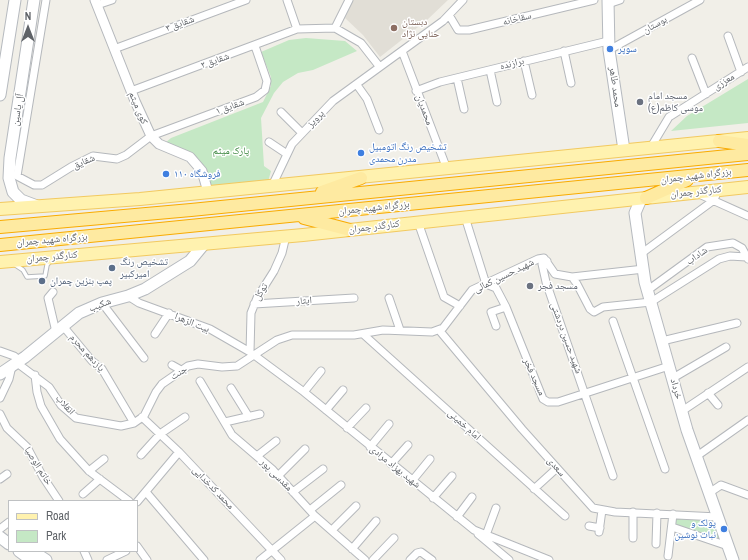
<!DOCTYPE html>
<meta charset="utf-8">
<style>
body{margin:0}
#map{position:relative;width:748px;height:560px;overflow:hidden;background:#f1efe8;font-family:"Archivo Narrow",sans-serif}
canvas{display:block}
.legend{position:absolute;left:8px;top:500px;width:130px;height:52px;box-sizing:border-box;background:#fff;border:1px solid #bfc1c3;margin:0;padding:5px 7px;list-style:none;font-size:12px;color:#5f6368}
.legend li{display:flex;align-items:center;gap:8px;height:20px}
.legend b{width:20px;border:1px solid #bfc1c3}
.north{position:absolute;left:8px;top:8px;width:40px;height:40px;-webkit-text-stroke:3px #fff;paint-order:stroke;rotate:0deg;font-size:11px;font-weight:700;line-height:16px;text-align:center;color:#5f6368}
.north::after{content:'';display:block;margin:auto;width:14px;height:18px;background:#5f6368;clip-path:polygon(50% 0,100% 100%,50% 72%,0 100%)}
</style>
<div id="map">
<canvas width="748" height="560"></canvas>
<ul class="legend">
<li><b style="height:5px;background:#fff2af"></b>Road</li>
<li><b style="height:11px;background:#c5e8c5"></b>Park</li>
</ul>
<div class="north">N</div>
</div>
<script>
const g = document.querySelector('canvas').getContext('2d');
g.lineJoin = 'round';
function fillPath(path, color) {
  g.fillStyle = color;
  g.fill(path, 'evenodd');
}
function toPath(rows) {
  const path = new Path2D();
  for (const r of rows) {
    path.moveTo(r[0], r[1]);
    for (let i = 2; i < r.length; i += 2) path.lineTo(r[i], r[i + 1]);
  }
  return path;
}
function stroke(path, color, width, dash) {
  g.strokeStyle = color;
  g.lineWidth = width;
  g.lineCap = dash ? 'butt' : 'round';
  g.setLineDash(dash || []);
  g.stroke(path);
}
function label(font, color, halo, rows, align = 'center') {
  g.font = font + ' "Archivo Narrow","Noto Naskh Arabic",sans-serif';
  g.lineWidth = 3;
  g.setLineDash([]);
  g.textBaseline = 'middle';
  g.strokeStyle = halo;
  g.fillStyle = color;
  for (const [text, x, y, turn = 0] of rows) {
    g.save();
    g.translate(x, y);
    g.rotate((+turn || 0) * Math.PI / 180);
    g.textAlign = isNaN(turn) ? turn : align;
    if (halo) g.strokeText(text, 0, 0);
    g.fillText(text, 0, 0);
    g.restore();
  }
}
const education = toPath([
 [353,0,448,0,427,20,380,57,363,35,345,18]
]);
const green = toPath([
 [306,38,345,41,357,51,313,70,298,73,283,82,274,93,261,118,264,166,271,171,268,182,211,188,206,169,197,158,178,147,165,143,171,138,263,102,271,86,271,77,261,52,289,40],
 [748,79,748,123,671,131,687,116],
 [676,517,715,520,720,541,675,526]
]);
const service = toPath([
 [14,264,23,270,27,277,45,276,47,265,50,261]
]);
const minor = toPath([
 [46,0,17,176,34,185,42,185,71,167,93,156,117,159,126,155,151,136,256,97,265,90,267,81,255,46],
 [287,0,297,29],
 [608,4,620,0],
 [97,5,112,0],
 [449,15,458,30,469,30,594,0],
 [335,28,349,0],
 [728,36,741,72],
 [114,49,246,0],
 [609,50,700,0],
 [402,51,447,169],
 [564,51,571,83],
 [692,58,706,94],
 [524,61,532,95],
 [490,70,497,102],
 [457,78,464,109],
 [357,85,367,99,379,130],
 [131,91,297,29,335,28,361,43,379,66],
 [416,91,440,82,608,41],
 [281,112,302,133],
 [269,142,287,154],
 [651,147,669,117,748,67],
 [272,186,292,144,333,101,443,21,463,0],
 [699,194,748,216],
 [465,217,486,284,496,288,506,307,543,399,548,402,558,402,669,366],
 [418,222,444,297,460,306],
 [642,253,714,200,718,190],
 [547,261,542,264,546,282,613,476],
 [572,277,644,269],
 [648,290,707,247,733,243,742,248,748,259],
 [53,292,48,298,56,332],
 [128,296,139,303,210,329,250,352,304,392,474,530,549,560],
 [389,298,400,330],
 [102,303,144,358],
 [254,304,354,298],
 [613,321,665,469],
 [63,326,92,361,102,369,134,423],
 [496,326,491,312,506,307],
 [439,330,522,429,593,508,615,512,718,517],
 [155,334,169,313],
 [363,334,565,516],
 [662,341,737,323],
 [0,351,14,356,20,361],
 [250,352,251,313,257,298,274,271,282,253,286,236],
 [17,363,49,387,61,405,76,418,121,426,134,423,144,416,156,392,162,384,188,366,198,364,222,367,237,366,277,340,292,335,354,335,383,330,432,332,443,328,472,290,538,259,544,258,555,274,572,277,577,284,590,309,594,312,603,307,651,302,719,259,730,256,746,257],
 [172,365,181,370],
 [35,375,37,392,41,406,60,439,89,471,129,501],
 [673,378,726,347],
 [200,381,232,435,273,470,315,516,365,560],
 [231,388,249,417],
 [304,392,321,371],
 [708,393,718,405],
 [0,398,9,379,12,366],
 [326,410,343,390],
 [682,411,748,367],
 [0,414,7,428,27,447,43,477,59,501],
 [142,417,179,452,281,560],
 [225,422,260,414],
 [347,428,366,408],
 [370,447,389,424],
 [141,455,160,434,185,417],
 [257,456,276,441],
 [697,456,748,420],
 [391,464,408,445],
 [89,471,104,459],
 [278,476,305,449],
 [0,479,7,474],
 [412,481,430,459],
 [534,489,557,468],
 [146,492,204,560],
 [293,492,323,469],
 [709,493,721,485,748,495],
 [83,494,100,479],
 [433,498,452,476],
 [137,502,179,452],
 [310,510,341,485],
 [457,517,472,497],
 [589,526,600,528],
 [672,527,728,546],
 [0,529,9,522],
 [332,530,356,506],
 [599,532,602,510],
 [478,534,509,560],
 [486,535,496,508],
 [633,538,633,512],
 [656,544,657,513],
 [137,546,147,560],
 [352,549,376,521],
 [84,551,88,560],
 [668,556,673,514],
 [107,560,126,551],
 [260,560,315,516],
 [373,560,394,538],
 [410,560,417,553,421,552,432,560]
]);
const tertiary = toPath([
 [95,0,135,101,151,136,159,144,190,157,202,171,208,192]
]);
const secondary = toPath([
 [34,0,10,158,9,178,13,192,21,200,37,206],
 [608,0,609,50,624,150],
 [0,95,15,0],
 [641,199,635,213,645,282,687,430,733,560],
 [0,374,25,357,79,313,102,303,128,296,145,289,190,261,204,244],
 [0,537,9,544],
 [19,551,31,560],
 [32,551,46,560]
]);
const primary = toPath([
 [0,209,140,199,748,138],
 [0,262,303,235,748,187]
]);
const trunk = toPath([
 [719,141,748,145],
 [322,192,361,178],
 [646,198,687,180],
 [304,218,350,230],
 [0,227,191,210,748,154],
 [0,245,748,170]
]);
const markers = [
 [394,28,4,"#8d6e63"],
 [610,49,4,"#3f7fe0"],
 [640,102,4,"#6b7280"],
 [361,153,4,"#3f7fe0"],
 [166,174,4,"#3f7fe0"],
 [112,268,4,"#5c6f8a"],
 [42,281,4,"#5c6f8a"],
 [530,286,4,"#6b7280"],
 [724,529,4,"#3f7fe0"]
];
const streetNames = [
 ["سقاخانه",517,19,-14],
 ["شقایق ۳",180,24,-20],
 ["بوستان",655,25,-29],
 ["شقایق ۲",215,61,-20],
 ["برازنده",512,64,-14],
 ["معززی",724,82,-32],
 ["محمد طاهر",615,87,82],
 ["شقایق ۱",230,107,-20],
 ["کوی میثم",138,108,67],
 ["آل یاسین",18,110,-81],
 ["محمدیان",424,110,69],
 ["پرویز",316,119,-46],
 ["شقایق",84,162,-23],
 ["بزرگراه شهید چمران",696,176,-7],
 ["کنارگذر چمران",696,192,-6],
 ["بزرگراه شهید چمران",374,208,-6],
 ["کنارگذر چمران",374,227,-7],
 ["بزرگراه شهید چمران",52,240,-5],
 ["شاداب",697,256,-35],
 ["کنارگذر چمران",52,257,-5],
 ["شهید حسین کمالی",504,276,-26],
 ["توکل",261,292,-60],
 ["ایثار",304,301,-4],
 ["شکیب",100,305,-20],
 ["بیت الزهرا",192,323,22],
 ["شهید حسین دردشتی",566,338,70],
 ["یازدهم محرم",87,353,48],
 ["جنت",179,373,-32],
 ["مسجد فخر",534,377,66],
 ["خرداد",676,389,74],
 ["انقلاب",65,405,48],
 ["امام خمینی",464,425,42],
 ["خاتم الوصیا",38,466,58],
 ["شهید بهزاد مرادی",395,467,39],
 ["سعدی",556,467,49],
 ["مقدسی پور",276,475,45],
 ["محمد کدخدایی",213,488,46]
];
const educationNames = [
 ["دبستان",402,22],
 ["حنایی نژاد",402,34]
];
const shopNames = [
 ["سوپر",618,49],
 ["تشخیص رنگ اتومبیل",369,147],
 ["مدرن محمدی",369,159],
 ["فروشگاه ۱۱۰",174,174],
 ["پولک و",716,523,"right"],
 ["نبات نوشین",716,535,"right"]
];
const worshipNames = [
 ["مسجد امام",648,96],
 ["موسی کاظم(ع)",648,108],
 ["مسجد فجر",538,286]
];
const parkNames = [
 ["پارک میثم",231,151]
];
const serviceNames = [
 ["تشخیص رنگ",120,262],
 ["امیرکبیر",120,274],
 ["پمپ بنزین چمران",50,281]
];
fillPath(education, '#e1ded6');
fillPath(green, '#c5e8c5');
stroke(service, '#b5b8bc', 5.5);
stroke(minor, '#b5b8bc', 9);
stroke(tertiary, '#b5b8bc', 11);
stroke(secondary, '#b6babf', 13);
stroke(primary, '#f2c960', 14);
stroke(trunk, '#f9ab00', 14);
stroke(service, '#fff', 3.5);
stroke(minor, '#fff', 7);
stroke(tertiary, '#fff', 9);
stroke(secondary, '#fff', 11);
stroke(primary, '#fff2af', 12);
stroke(trunk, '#feeaa1', 12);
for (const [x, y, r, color] of markers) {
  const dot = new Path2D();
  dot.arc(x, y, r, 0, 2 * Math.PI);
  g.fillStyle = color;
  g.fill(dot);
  stroke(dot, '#fff', 1.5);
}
label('10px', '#5f6368', '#fff', streetNames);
label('10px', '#785e54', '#fff', educationNames, 'left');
label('10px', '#366cbe', '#fff', shopNames, 'left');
label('10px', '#5b616d', '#fff', worshipNames, 'left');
label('10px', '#348238', '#fff', parkNames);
label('10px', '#4e5e75', '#fff', serviceNames, 'left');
</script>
